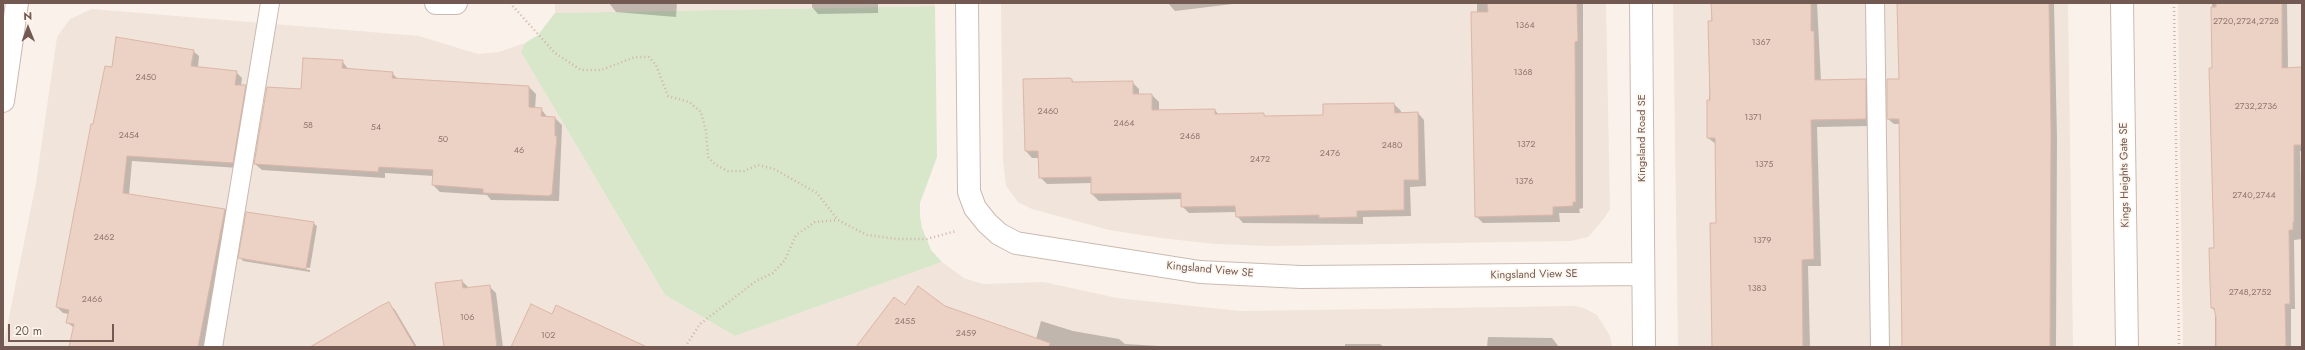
<!DOCTYPE html>
<style>
body{margin:0}
#map{position:relative;width:2305px;height:350px;overflow:hidden;background:#faf2ea;font-family:Jost,sans-serif}
canvas{display:block}
.frame{position:absolute;inset:0;border:4px solid #725951;pointer-events:none}
.north{position:absolute;left:8px;top:8px;width:40px;height:40px;-webkit-text-stroke:3px #fdf7f0;paint-order:stroke;rotate:359deg;font-size:11px;font-weight:700;line-height:16px;text-align:center;color:#725951}
.north::after{content:'';display:block;margin:auto;width:14px;height:18px;background:#725951;clip-path:polygon(50% 0,100% 100%,50% 72%,0 100%)}
.scale{position:absolute;left:8px;top:324px;width:106px;height:18px;box-sizing:border-box;border:2px solid #725951;border-top:0;padding-left:5px;font-size:12px;line-height:14px;white-space:nowrap;color:#725951;-webkit-text-stroke:3px #fdf7f0;paint-order:stroke}
</style>
<div id="map">
<canvas width="2305" height="350"></canvas>
<div class="frame"></div>
<div class="north">N</div>
<div class="scale">20 m</div>
</div>
<script>
const g = document.querySelector('canvas').getContext('2d');
g.lineJoin = 'round';
function fillPath(path, color) {
  g.fillStyle = color;
  g.fill(path, 'evenodd');
}
function toPath(rows) {
  const path = new Path2D();
  for (const r of rows) {
    path.moveTo(r[0], r[1]);
    for (let i = 2; i < r.length; i += 2) path.lineTo(r[i], r[i + 1]);
  }
  return path;
}
function stroke(path, color, width, dash) {
  g.strokeStyle = color;
  g.lineWidth = width;
  g.lineCap = dash ? 'butt' : 'round';
  g.setLineDash(dash || []);
  g.stroke(path);
}
function label(font, color, halo, rows, align = 'center') {
  g.font = font + ' Jost,sans-serif';
  g.lineWidth = 3.5;
  g.setLineDash([]);
  g.textBaseline = 'middle';
  g.strokeStyle = halo;
  g.fillStyle = color;
  for (const [text, x, y, turn = 0] of rows) {
    g.save();
    g.translate(x, y);
    g.rotate((+turn || 0) * Math.PI / 180);
    g.textAlign = isNaN(turn) ? turn : align;
    if (halo) g.strokeText(text, 0, 0);
    g.fillText(text, 0, 0);
    g.restore();
  }
}
const residential = toPath([
 [555,3,935,3,935,6,555,13],
 [1001,3,1606,3,1610,209,1603,220,1588,237,1571,241,1271,246,1215,244,1161,238,1109,230,1032,209,1018,202,1006,186,1003,160],
 [1673,3,2068,3,2073,347,1678,347],
 [2178,3,2302,3,2302,347,2183,347],
 [92,9,419,36,478,54,499,52,525,43,521,52,665,295,735,336,942,262,964,278,983,284,1044,282,1117,298,1240,311,1575,306,1584,308,1597,315,1610,336,1612,347,3,347,36,183,57,37,70,19]
]);
const green = toPath([
 [935,6,937,157,920,203,920,216,922,228,931,250,942,262,735,336,665,295,521,52,525,43,538,35,555,13]
]);
const shadow = toPath([
 [609,3,677,3,676,17,616,12],
 [812,3,878,3,878,13,818,14,812,7],
 [1168,3,1241,3,1175,11],
 [1477,3,1583,3,1583,208,1579,209,1580,213,1559,213,1560,222,1483,223,1476,216],
 [1712,3,1817,3,1821,81,1865,80,1872,87,1872,126,1817,127,1821,266,1808,266,1810,347,1719,347,1716,144,1708,138],
 [1904,3,2054,3,2057,138,2056,347,1903,347,1900,124,1894,124,1888,119,1900,79],
 [2212,3,2287,3,2288,68,2302,68,2302,151,2300,151,2302,239,2294,240,2295,309,2291,309,2291,347,2215,347,2215,311,2212,308,2215,249,2214,149,2211,146,2210,69,2213,69],
 [193,51,199,56,198,67,236,72,242,78,241,86,245,86,251,92,239,168,132,161,129,195,225,209,231,215,205,347,70,347,74,328,67,322,69,314,63,313,57,307,94,125,113,68],
 [342,61,349,70,392,73,399,80,529,87,536,94,535,109,541,109,548,118,555,118,562,125,559,201,491,200,487,195,440,192,433,185,434,176,385,173,385,178,262,170,255,164,302,90],
 [1072,80,1075,83,1132,82,1139,89,1139,95,1152,95,1159,102,1159,111,1215,110,1219,115,1263,114,1266,117,1324,116,1394,104,1401,111,1401,114,1418,113,1424,120,1426,186,1410,187,1411,216,1363,217,1363,224,1243,223,1237,216,1236,212,1189,213,1182,206,1182,199,1099,201,1092,194,1092,183,1047,184,1040,177,1039,158,1032,158,1026,151],
 [313,223,317,226,310,268,243,257,243,259,310,270,310,272,243,261,240,257],
 [462,281,469,288,489,286,496,293,503,347,445,347],
 [388,303,395,310,417,347,346,347],
 [905,306,944,306,1036,339,1041,321,1073,331,1119,339,1125,344,1177,347,857,347],
 [1488,337,1552,338,1559,347,1487,347],
 [1345,344,1380,344,1384,347,1345,347]
]);
const building = toPath([
 [1487,3,1577,3,1578,41,1575,42,1576,202,1573,202,1573,206,1553,207,1553,215,1475,217,1471,12,1488,12,1487,3],
 [1711,3,1811,3,1811,31,1814,31,1815,80,1866,79,1866,119,1811,120,1814,259,1802,260,1803,347,1712,347,1710,223,1716,223,1715,138,1707,138,1707,100,1710,100,1708,21,1712,21,1711,3],
 [1903,3,2049,3,2051,131,2050,347,1902,347,1899,119,1887,119,1887,79,1899,79,1897,4,1903,3],
 [2216,3,2282,3,2282,68,2302,67,2302,145,2294,145,2294,222,2293,222,2293,230,2289,230,2290,304,2285,304,2286,347,2216,347,2216,318,2214,308,2211,308,2210,282,2209,248,2214,248,2209,68,2212,68,2211,7,2216,7,2216,3],
 [116,37,194,50,191,66,237,71,235,85,246,85,233,163,127,156,123,193,225,209,198,347,69,347,74,324,66,323,69,310,56,307,91,124,93,124,105,66,112,67,116,37],
 [303,58,343,60,342,68,393,72,392,78,529,86,529,107,542,108,541,116,555,117,555,136,557,136,552,194,549,196,483,193,483,189,432,185,433,170,379,167,378,172,254,164,267,87,301,89,303,58],
 [1069,78,1072,79,1072,82,1133,81,1133,94,1152,94,1152,110,1215,109,1215,114,1264,113,1264,116,1323,115,1323,104,1394,103,1395,113,1418,112,1419,180,1404,180,1404,210,1357,211,1357,217,1319,218,1319,215,1236,217,1235,206,1181,207,1181,193,1091,194,1091,177,1039,178,1038,151,1025,151,1023,79,1069,78],
 [246,212,314,222,306,269,238,258,246,212],
 [462,280,463,288,490,285,497,347,444,347,435,283,462,280],
 [918,286,945,306,1050,343,1049,347,856,347,894,297,905,305,918,286],
 [389,302,415,347,310,347,382,305,389,302],
 [531,304,552,314,556,305,647,347,511,347,531,304]
]);
const path = toPath([
 [510,3,555,53,581,70,601,70,635,57,649,57,656,65,668,96,689,102,701,112,706,131,708,157,716,165,728,171,744,171,758,165,774,169,817,193,838,220,867,235,898,239,927,239,956,231],
 [2174,3,2179,347],
 [685,347,700,324,756,281,773,273,785,260,796,235,815,222,838,220]
]);
const lane = toPath([
 [1875,3,1880,347],
 [213,347,270,3]
]);
const street = toPath([
 [436,3,456,3],
 [967,3,969,192,975,208,987,223,999,234,1016,243,1200,272,1301,277,1643,274],
 [1641,3,1644,347],
 [2122,3,2127,347],
 [3,101,17,3]
]);
const numberNames = [
 ["2720,2724,2728",2246,22],
 ["1364",1525,26],
 ["1367",1761,43],
 ["1368",1523,73],
 ["2450",146,78],
 ["2732,2736",2256,107],
 ["2460",1048,112],
 ["1371",1753,118],
 ["2464",1124,124],
 ["58",308,126],
 ["54",376,128],
 ["2454",129,136],
 ["2468",1190,137],
 ["50",443,140],
 ["1372",1526,145],
 ["2480",1392,146],
 ["46",519,151],
 ["2476",1330,154],
 ["2472",1260,160],
 ["1375",1764,165],
 ["1376",1524,182],
 ["2740,2744",2254,196],
 ["2462",104,238],
 ["1379",1762,241],
 ["1383",1757,289],
 ["2748,2752",2250,293],
 ["2466",92,300],
 ["106",467,318],
 ["2455",905,322],
 ["2459",966,334],
 ["102",548,336]
];
const streetNames = [
 ["Kingsland Road SE",1642,138,-90],
 ["Kings Heights Gate SE",2125,175,-91],
 ["Kingsland View SE",1210,270,5],
 ["Kingsland View SE",1534,275,-1]
];
fillPath(residential, '#f1e4da');
fillPath(green, '#d8e6ca');
fillPath(shadow, '#0003');
fillPath(building, '#ecd1c5');
stroke(building, '#dcb7a8', 1);
stroke(lane, '#cbbab1', 20);
stroke(street, '#cbbab1', 24);
stroke(path, '#d1b4a8', 2.5, [1, 3]);
stroke(lane, '#fff', 18);
stroke(street, '#fff', 22);
label('9px', '#90776e', null, numberNames);
label('11px', '#725951', '#fdf7f0', streetNames);
</script>
